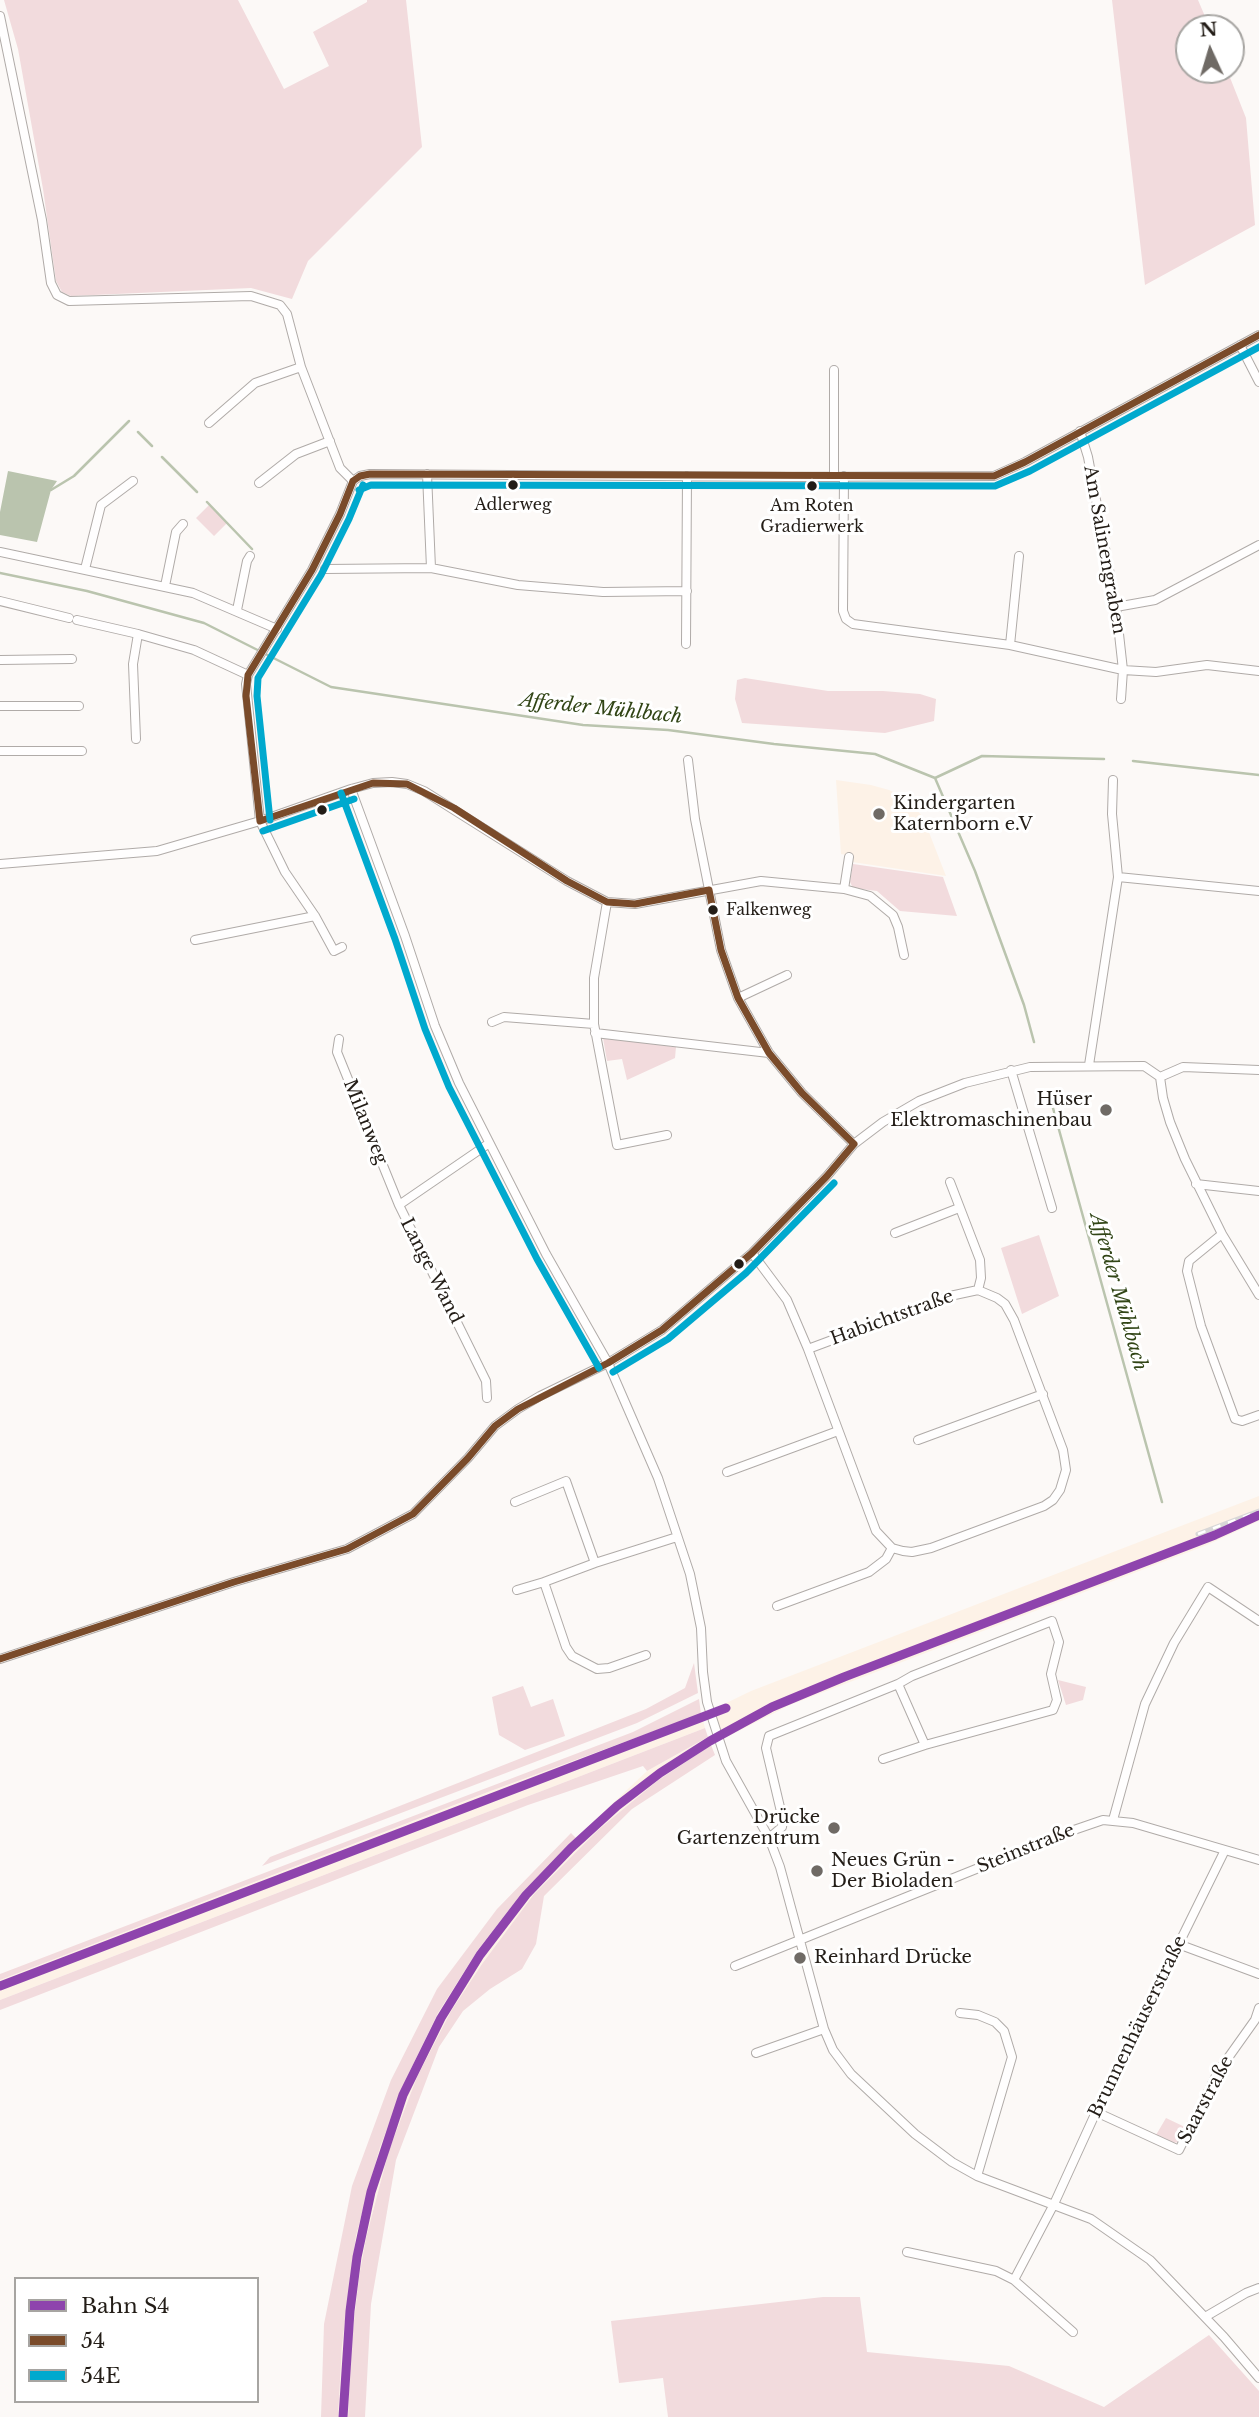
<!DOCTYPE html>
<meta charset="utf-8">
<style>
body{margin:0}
#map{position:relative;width:1259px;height:2417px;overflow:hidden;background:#fcf9f7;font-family:"Libre Baskerville",serif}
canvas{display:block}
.legend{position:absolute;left:14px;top:2277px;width:245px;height:126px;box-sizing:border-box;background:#fff;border:2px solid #a7a5a2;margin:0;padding:9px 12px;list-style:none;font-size:21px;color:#231d17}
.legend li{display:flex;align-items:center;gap:14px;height:35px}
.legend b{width:35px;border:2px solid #a7a5a2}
.north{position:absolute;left:1175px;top:14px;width:70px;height:70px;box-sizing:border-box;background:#fff;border:2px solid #a7a5a2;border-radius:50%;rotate:356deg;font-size:19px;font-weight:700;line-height:28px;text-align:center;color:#231d17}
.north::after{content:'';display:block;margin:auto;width:24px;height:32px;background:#6f6a65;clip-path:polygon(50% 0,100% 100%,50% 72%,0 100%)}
</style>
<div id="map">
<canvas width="1259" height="2417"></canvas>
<ul class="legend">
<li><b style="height:9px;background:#8e44ad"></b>Bahn S4</li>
<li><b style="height:9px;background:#7a4b2a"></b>54</li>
<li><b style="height:9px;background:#00a9ce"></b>54E</li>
</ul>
<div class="north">N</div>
</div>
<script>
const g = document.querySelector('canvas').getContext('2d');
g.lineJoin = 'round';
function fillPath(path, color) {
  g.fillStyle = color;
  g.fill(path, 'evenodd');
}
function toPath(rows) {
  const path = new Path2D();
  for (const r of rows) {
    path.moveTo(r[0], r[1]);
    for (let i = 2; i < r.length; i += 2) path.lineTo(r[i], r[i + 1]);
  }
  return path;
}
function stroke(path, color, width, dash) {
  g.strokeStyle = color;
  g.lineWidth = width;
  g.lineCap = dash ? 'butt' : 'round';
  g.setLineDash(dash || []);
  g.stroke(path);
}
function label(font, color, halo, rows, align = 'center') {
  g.font = font + ' "Libre Baskerville",serif';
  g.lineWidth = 6;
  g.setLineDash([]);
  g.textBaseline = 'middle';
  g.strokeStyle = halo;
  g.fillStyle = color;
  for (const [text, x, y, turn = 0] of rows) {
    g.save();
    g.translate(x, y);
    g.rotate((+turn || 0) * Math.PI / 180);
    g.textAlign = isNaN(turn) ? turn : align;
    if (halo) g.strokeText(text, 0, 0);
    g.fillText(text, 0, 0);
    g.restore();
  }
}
const built = toPath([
 [836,780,871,785,889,790,906,798,923,817,946,876,852,862,851,856,841,854],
 [1259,1496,1259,1521,1207,1545,790,1705,723,1739,714,1709,751,1691],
 [701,1714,705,1728,0,2000,0,1980,488,1792],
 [708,1737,711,1745,657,1781,598,1830,534,1894,482,1964,451,2011,417,2077,389,2150,366,2238,359,2277,351,2347,348,2417,338,2417,342,2345,356,2236,380,2146,409,2073,438,2013,478,1950,523,1892,576,1838,647,1771]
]);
const green = toPath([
 [4,0,238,0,284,89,329,66,313,32,367,2,367,0,406,0,422,147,308,261,292,299,251,288,71,296,62,292,56,281,43,189,18,49],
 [1112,0,1198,0,1210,28,1189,28,1189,70,1227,70,1246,118,1255,225,1145,285],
 [209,505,227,523,214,536,196,518],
 [745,678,828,691,883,691,920,694,936,699,934,721,885,733,742,723,735,699,737,680],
 [853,864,943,877,957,916,900,911,877,891,853,888,850,882],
 [603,1038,676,1047,675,1058,627,1080,622,1059,607,1061],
 [1039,1235,1059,1296,1022,1314,1001,1248],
 [694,1663,698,1693,637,1723,262,1866,270,1857,646,1709,685,1688],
 [1058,1680,1086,1687,1083,1700,1066,1705],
 [523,1686,531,1707,553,1699,565,1736,525,1750,499,1735,492,1697],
 [699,1699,701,1714,488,1792,0,1980,0,1974,633,1732],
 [705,1728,708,1737,647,1771,643,1766,528,1805,0,2010,0,2000],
 [711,1745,715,1755,632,1809,544,1896,536,1944,522,1969,490,1989,463,2011,439,2047,396,2160,371,2304,365,2417,348,2417,351,2347,359,2277,366,2238,389,2150,417,2077,451,2011,482,1964,534,1894,598,1830,657,1781],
 [571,1833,576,1838,523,1892,478,1950,438,2013,409,2073,380,2147,356,2236,342,2345,338,2417,321,2417,324,2324,352,2186,391,2080,437,1989,497,1909],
 [1166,2118,1187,2128,1179,2142,1173,2143,1156,2135],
 [823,2297,860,2297,867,2352,1009,2366,1104,2407,1209,2335,1259,2391,1259,2417,668,2417,663,2378,619,2383,611,2321]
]);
const water = toPath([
 [8,471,57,481,51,490,37,542,0,535,0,512]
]);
const stream = toPath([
 [138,432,152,446],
 [162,457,197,492],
 [51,490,74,476,129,421],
 [207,502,252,549],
 [0,573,87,591,204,623,331,687,583,725,668,730,774,744,875,754,935,778,975,871,1024,1005,1034,1042],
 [1133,761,1259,775],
 [935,778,982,756,1104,759],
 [1048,1090,1162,1502]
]);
const minor = toPath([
 [0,16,42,220,51,283,57,295,69,301,251,296,280,305,287,314,301,367,340,468,353,481],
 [1240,345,1259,382],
 [209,423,255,383,301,367],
 [427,474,431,568,518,585,603,592,687,591],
 [834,476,834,370],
 [844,476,843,611,846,619,853,624,1010,645,1123,670,1116,607,1088,457,1080,431],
 [353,481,360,476,370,474,789,477,994,476,1025,462,1259,335],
 [259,483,296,454,330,441],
 [0,552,193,593,277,629],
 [85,569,101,505,133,481],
 [325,569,431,568],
 [165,586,176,532,183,524],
 [0,601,69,618],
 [1116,607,1155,600,1259,545],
 [237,610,247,561,250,556],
 [77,620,138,634],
 [686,644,687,476],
 [1010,645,1019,556],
 [0,660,72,659],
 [1121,699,1123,670,1156,672,1207,665,1259,671],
 [0,706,79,706],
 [136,739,133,664,138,634,194,650,248,675],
 [0,751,82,751],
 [688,760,695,819,721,950,738,998,769,1053,802,1093,854,1144],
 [351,789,405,936,435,1026,459,1083,546,1254,608,1363,658,1478,690,1574,701,1628,703,1672,707,1702,726,1761,769,1838,780,1867,824,2029,756,2053],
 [0,864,157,851,260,821,351,789,373,783,392,782,407,784,424,791,567,881,607,902,635,904,761,881,844,889,870,896,893,915,898,927,904,955],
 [1118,877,1259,891],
 [844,889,849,857],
 [607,902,594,978,594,1024,617,1145,667,1135],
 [195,940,315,916],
 [342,947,334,951,315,916,285,872,260,821,246,684,248,675,312,570,340,514,353,481],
 [738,998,787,975],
 [492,1022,504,1017,594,1024],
 [595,1033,769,1053],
 [339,1039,337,1052,399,1205],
 [1089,1065,1118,877,1112,814,1113,780],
 [1011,1070,1052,1208],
 [1160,1077,1163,1098,1170,1122,1185,1159,1222,1234,1259,1295],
 [1160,1077,1183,1067,1259,1070],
 [1196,1184,1259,1191],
 [895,1233,959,1208],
 [1222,1234,1189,1261,1187,1271,1201,1326,1235,1419,1242,1421,1259,1415],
 [752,1253,787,1300,808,1349,876,1531,892,1548,903,1551,912,1552,931,1548,1044,1506,1053,1500,1060,1490,1066,1470,1063,1450,1014,1320,1005,1304,997,1298,978,1290,981,1278,980,1260,950,1182],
 [808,1349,950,1296,978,1290],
 [487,1398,486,1381,399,1205,488,1144],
 [918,1440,1043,1394],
 [727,1472,838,1431],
 [515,1502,566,1481,595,1563],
 [517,1590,544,1582],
 [777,1606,869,1572,886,1559,892,1548],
 [646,1655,609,1668,597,1669,572,1656,566,1647,544,1582,595,1563,677,1537],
 [0,1659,234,1582,347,1549,413,1514,468,1458,495,1426,518,1409,540,1396,608,1363,662,1330,752,1253,827,1176,854,1144,883,1122,919,1101,965,1083,1030,1067,1144,1066,1160,1077],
 [883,1759,925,1745],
 [1113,1820,1145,1704,1174,1643,1208,1587,1259,1621],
 [769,1838,782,1827,783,1820,766,1748,769,1736,898,1684,912,1676,1052,1621,1059,1642,1051,1674,1057,1700,1053,1710,925,1745,898,1684],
 [1178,1944,1259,1974],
 [735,1966,1068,1832,1103,1820,1133,1823,1259,1860],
 [960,2013,978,2015,995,2022,1004,2031,1012,2057,977,2176],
 [824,2029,833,2050,851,2074,915,2134,952,2162,977,2176,1091,2219,1150,2260,1224,2337,1259,2378],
 [1096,2112,1179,2150,1218,2072,1255,2020,1259,2008],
 [907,2252,996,2271,1014,2280],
 [1205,2317,1246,2293,1259,2288],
 [1073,2332,1014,2280,1054,2204,1096,2112,1225,1850]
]);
const rail = toPath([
 [1198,1534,1259,1511]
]);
const bus1 = toPath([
 [353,481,360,476,370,474,994,476,1025,462,1259,335],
 [260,821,373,783,407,784,454,808,567,881,607,902,635,904,709,890],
 [260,821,246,696,248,675,312,570,340,514,353,481],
 [709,890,721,950,738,998,769,1053,802,1093,854,1144],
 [0,1659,234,1582,347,1549,413,1514,468,1458,495,1426,518,1409,608,1363,662,1330,752,1253,827,1176,854,1144]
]);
const bus2 = toPath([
 [359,490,371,485,995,486,1030,471,1259,347],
 [341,793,395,939,425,1029,449,1087,537,1259,599,1368],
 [270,820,257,696,258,678,321,575,349,519,363,485],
 [263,831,354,799],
 [613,1372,668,1339,746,1273,834,1183]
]);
const rail1 = toPath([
 [0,1986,726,1708],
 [343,2417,350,2311,357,2257,371,2192,403,2095,441,2018,480,1955,526,1895,571,1848,617,1806,660,1773,710,1741,772,1707,844,1677,1215,1535,1259,1515]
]);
const markers = [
 [513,485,6,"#231d17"],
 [812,486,6,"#231d17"],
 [322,810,6,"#231d17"],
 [879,814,7,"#6f6a65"],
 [713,910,6,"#231d17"],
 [1106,1110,7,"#6f6a65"],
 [739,1264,6,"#231d17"],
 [834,1828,7,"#6f6a65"],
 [817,1871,7,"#6f6a65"],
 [800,1958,7,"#6f6a65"]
];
const busNames = [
 ["Adlerweg",513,505],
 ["Am Roten",812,506],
 ["Gradierwerk",812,527],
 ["Falkenweg",726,910,"left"]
];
const streetNames = [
 ["Am Salinengraben",1104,550,80],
 ["Milanweg",365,1122,68],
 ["Lange Wand",431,1271,63],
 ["Habichtstraße",892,1318,-20],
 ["Steinstraße",1026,1849,-22],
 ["Brunnenhäuserstraße",1138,2027,-64],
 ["Saarstraße",1206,2100,-62]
];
const poiNames = [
 ["Kindergarten",893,804],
 ["Katernborn e.V",893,825],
 ["Hüser",1092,1100,"right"],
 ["Elektromaschinenbau",1092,1121,"right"],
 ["Drücke",820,1818,"right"],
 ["Gartenzentrum",820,1839,"right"],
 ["Neues Grün -",831,1861],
 ["Der Bioladen",831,1882],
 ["Reinhard Drücke",814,1958]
];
const waterNames = [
 ["Afferder Mühlbach",601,709,6],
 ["Afferder Mühlbach",1118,1292,74]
];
fillPath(built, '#fdf2e7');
fillPath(green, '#f2dbdd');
fillPath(water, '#bac4ae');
stroke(stream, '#bac4ae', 2.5);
stroke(minor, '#b0aba8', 10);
stroke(minor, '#fffefe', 8);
stroke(rail, '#d8d7d7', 5);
stroke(rail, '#fff', 2.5, [8]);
stroke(bus1, '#7a4b2a', 7);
stroke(bus2, '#00a9ce', 7);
stroke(rail1, '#8e44ad', 9);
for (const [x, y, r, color] of markers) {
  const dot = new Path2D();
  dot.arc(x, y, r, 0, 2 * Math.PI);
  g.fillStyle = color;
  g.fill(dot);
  stroke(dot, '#fff', 2.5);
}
label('16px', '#231d17', '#fff', busNames);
label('18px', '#231d17', '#fff', streetNames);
label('18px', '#231d17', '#fff', poiNames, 'left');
label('italic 19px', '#314516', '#fff', waterNames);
</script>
